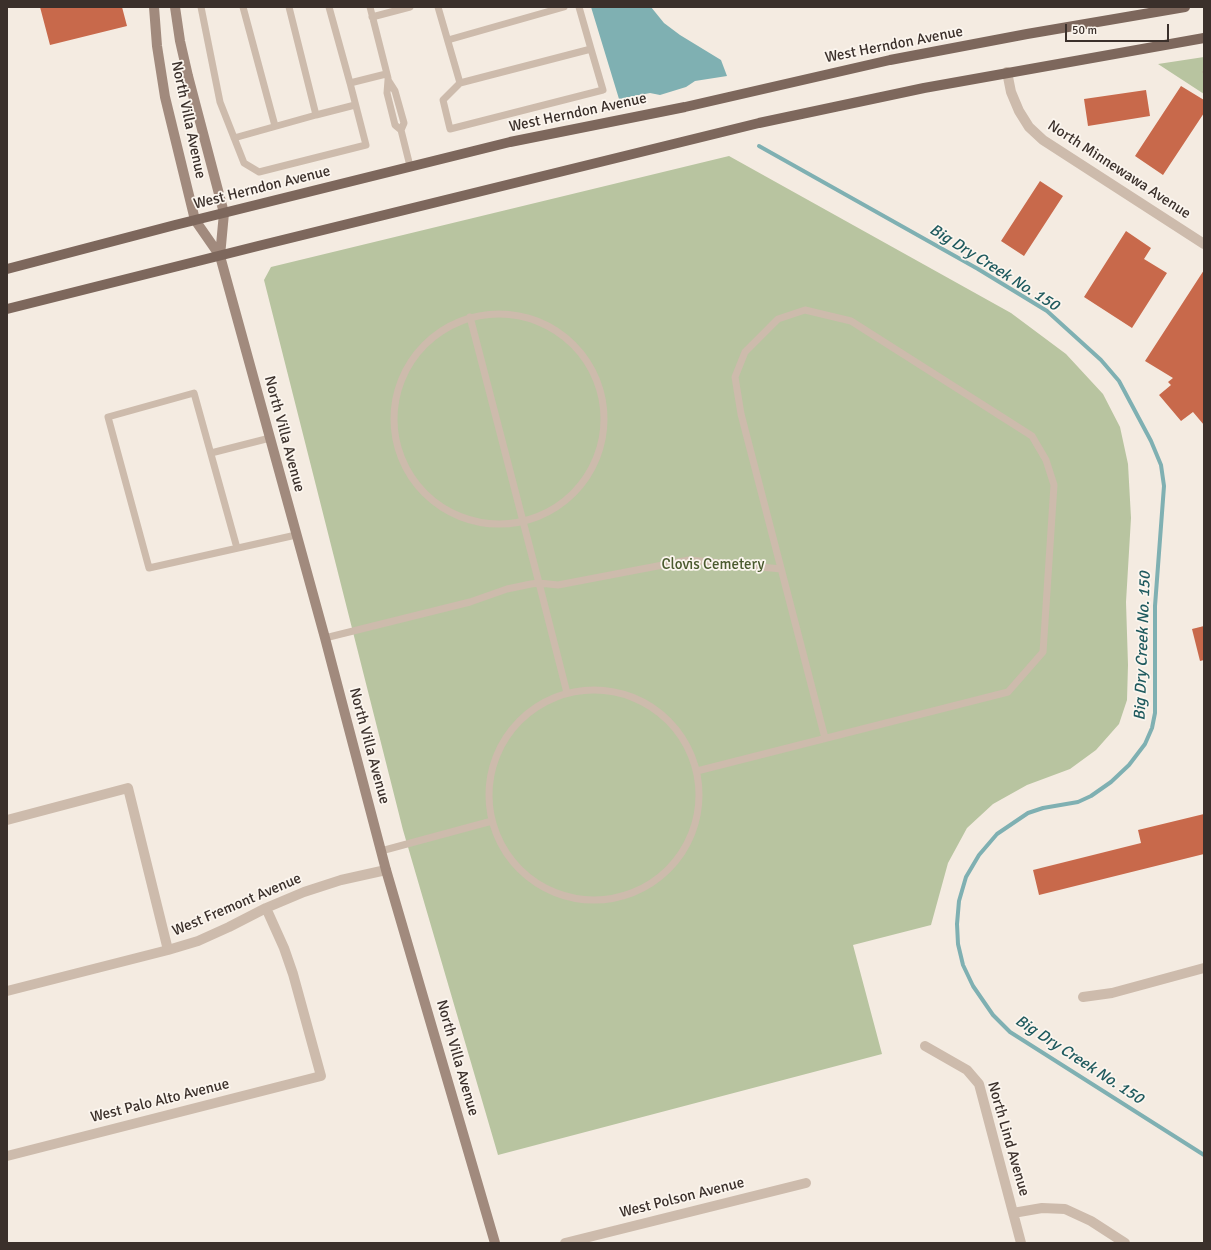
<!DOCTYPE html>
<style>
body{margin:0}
#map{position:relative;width:1211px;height:1250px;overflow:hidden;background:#f4ebe1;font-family:Signika,sans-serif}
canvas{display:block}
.frame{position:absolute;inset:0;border:8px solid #3b302b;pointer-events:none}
.scale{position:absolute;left:1065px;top:24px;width:104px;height:18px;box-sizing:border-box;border:2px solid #3b302b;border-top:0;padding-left:5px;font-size:12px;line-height:14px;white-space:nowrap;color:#3b302b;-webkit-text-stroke:3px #fbf5ee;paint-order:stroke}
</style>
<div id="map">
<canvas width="1211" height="1250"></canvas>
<div class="frame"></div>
<div class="scale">50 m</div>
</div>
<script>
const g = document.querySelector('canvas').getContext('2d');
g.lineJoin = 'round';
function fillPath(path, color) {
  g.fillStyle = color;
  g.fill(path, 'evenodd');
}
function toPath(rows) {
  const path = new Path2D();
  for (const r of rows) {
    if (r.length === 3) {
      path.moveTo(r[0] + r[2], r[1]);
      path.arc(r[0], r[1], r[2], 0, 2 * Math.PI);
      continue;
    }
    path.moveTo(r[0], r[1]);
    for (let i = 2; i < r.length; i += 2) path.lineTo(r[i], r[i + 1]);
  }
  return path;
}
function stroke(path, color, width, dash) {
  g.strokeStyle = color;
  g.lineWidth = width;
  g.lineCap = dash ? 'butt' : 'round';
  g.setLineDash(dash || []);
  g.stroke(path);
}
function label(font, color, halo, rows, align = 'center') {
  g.font = font + ' Signika,sans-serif';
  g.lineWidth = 3.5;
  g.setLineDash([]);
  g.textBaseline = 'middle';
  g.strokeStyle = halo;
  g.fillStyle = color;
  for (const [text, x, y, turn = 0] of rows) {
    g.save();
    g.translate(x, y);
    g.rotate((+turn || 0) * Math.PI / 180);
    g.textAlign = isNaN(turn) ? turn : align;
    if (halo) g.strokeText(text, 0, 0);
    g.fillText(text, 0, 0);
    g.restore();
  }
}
const green = toPath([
 [1204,57,1204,94,1158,64],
 [729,156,1011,313,1066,354,1103,394,1120,427,1128,464,1131,518,1126,602,1128,665,1127,700,1119,724,1096,750,1070,769,1027,785,993,804,967,828,948,863,931,925,853,945,882,1054,498,1155,403,830,264,280,271,267]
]);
const water = toPath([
 [591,7,651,7,664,23,680,35,721,60,727,76,695,81,686,87,660,95,650,93,619,99]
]);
const stream = toPath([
 [759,146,978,269,1047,311,1101,360,1119,381,1151,441,1161,465,1164,486,1155,606,1155,713,1152,728,1145,744,1129,765,1111,782,1091,796,1078,802,1043,808,1028,813,997,834,979,855,966,877,959,901,957,924,958,944,963,965,973,986,993,1015,1010,1032,1204,1155]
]);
const building = toPath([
 [40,7,122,7,127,26,50,45],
 [1181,86,1204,100,1204,113,1163,175,1135,156],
 [1146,90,1150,116,1088,126,1084,99],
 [1040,181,1063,196,1024,256,1001,241],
 [1126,231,1151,248,1144,259,1167,273,1132,328,1084,297],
 [1204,270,1204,425,1193,412,1181,421,1159,395,1171,385,1168,382,1173,378,1145,361],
 [1204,626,1204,660,1200,661,1192,629],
 [1204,814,1204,854,1039,895,1033,870,1141,843,1138,830]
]);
const path = toPath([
 [1203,71,1204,72]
]);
const lane = toPath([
 [201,7,220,102,244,163,259,172,366,145,350,83],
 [243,7,275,126],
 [329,7,350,83,386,74],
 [370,7,388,78],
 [438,7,460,83],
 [579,7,591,49,603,90,450,129,443,100,460,83,591,49],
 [372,17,410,7],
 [448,40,564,7],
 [316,115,355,105],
 [401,130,395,125,387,93,388,80,395,91,404,123,401,130,410,166],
 [234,138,316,115,289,7],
 [499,419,105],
 [211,453,270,438],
 [237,548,194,393,108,417,149,568,296,535],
 [325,638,470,602,507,589,531,584,539,583,470,317],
 [594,795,105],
 [567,693,539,583,558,585,689,560,781,569],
 [697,771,1008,692,1043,652,1054,485,1046,460,1032,436,851,321,805,310,778,319,745,352,735,377,741,414,825,738],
 [381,851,492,821]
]);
const street = toPath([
 [1007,72,1011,92,1019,111,1029,127,1043,140,1204,244],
 [7,820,128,788,168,950],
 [7,991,168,950,198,941,229,927,266,908,304,892,341,880,386,870],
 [1083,997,1112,993,1204,968],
 [925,1046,967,1070,979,1084,1021,1243],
 [7,1156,321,1076,293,974,284,948,266,908],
 [1013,1213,1042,1208,1065,1209,1091,1221,1125,1243],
 [565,1243,806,1183]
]);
const secondary = toPath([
 [154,7,157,46,165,97,195,220,220,256,325,638,386,870,495,1243],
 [175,7,180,41,188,76,224,213,220,256]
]);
const primary = toPath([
 [7,269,175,225,510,142,685,107,890,60,1027,34,1185,7],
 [7,309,258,246,759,123,924,88,1204,38]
]);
const streetNames = [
 ["West Herndon Avenue",894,45,-11],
 ["West Herndon Avenue",578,113,-12],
 ["North Villa Avenue",188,120,78],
 ["North Minnewawa Avenue",1119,170,33],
 ["West Herndon Avenue",262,188,-14],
 ["North Villa Avenue",284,434,75],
 ["North Villa Avenue",369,746,75],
 ["West Fremont Avenue",237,905,-23],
 ["North Villa Avenue",457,1058,74],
 ["West Palo Alto Avenue",160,1101,-14],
 ["North Lind Avenue",1008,1139,74],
 ["West Polson Avenue",682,1198,-14]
];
const parkNames = [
 ["Clovis Cemetery",713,565]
];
const waterNames = [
 ["Big Dry Creek No. 150",994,268,32],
 ["Big Dry Creek No. 150",1143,646,-88],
 ["Big Dry Creek No. 150",1079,1060,33]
];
fillPath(green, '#b8c4a0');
fillPath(water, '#7fb0b2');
stroke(stream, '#7fb0b2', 4);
fillPath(building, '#c8694b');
stroke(path, '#b9a596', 2.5, [2, 2]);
stroke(lane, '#cdbbac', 7);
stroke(street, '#cdbbac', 10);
stroke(secondary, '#a18a7d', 10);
stroke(primary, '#7d675c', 10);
label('15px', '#3b302b', '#fbf5ee', streetNames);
label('15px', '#4a5a2e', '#fbf5ee', parkNames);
label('italic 16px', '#1f5a5e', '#fbf5ee', waterNames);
</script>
